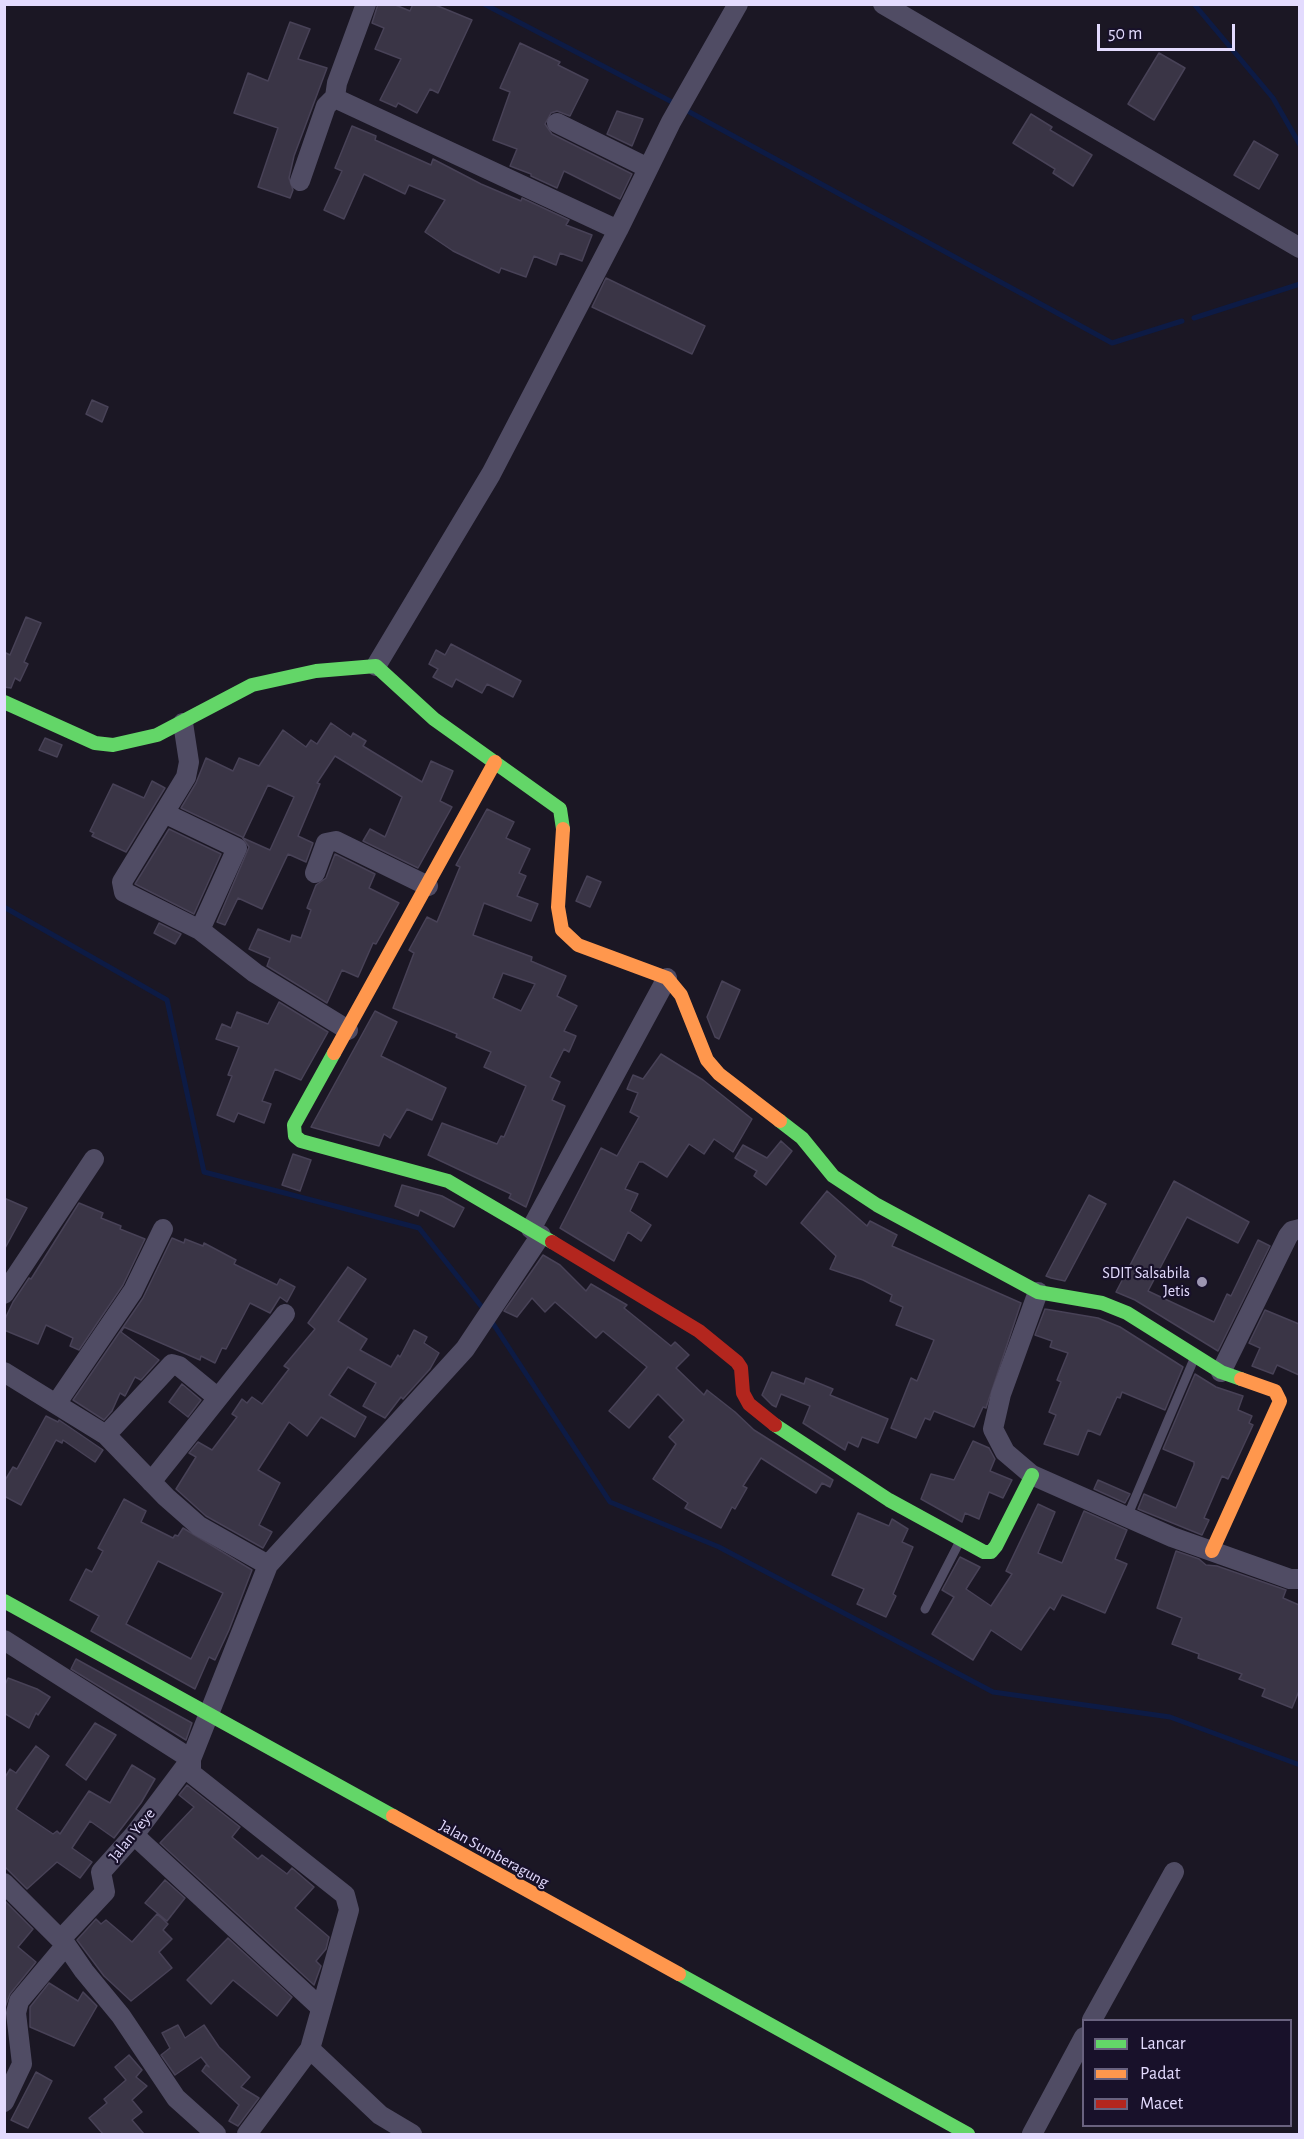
<!DOCTYPE html>
<style>
body{margin:0}
#map{position:relative;width:1304px;height:2139px;overflow:hidden;background:#1b1724;font-family:"Alegreya Sans",sans-serif}
canvas{display:block}
.frame{position:absolute;inset:0;border:6px solid #e3dbfe;pointer-events:none}
.legend{position:absolute;left:1082px;top:2019px;width:210px;height:108px;box-sizing:border-box;background:#18112a;border:2px solid #69627f;margin:0;padding:8px 10px;list-style:none;font-size:18px;color:#e3dbfe}
.legend li{display:flex;align-items:center;gap:12px;height:30px}
.legend b{width:30px;border:2px solid #69627f}
.scale{position:absolute;left:1097px;top:24px;width:138px;height:27px;box-sizing:border-box;border:3px solid #e3dbfe;border-top:0;padding-left:8px;font-size:18px;line-height:21px;white-space:nowrap;color:#e3dbfe;-webkit-text-stroke:4px #18112a;paint-order:stroke}
</style>
<div id="map">
<canvas width="1304" height="2139"></canvas>
<div class="frame"></div>
<ul class="legend">
<li><b style="height:8px;background:#63d668"></b>Lancar</li>
<li><b style="height:8px;background:#ff974d"></b>Padat</li>
<li><b style="height:8px;background:#b3261e"></b>Macet</li>
</ul>
<div class="scale">50 m</div>
</div>
<script>
const g = document.querySelector('canvas').getContext('2d');
g.lineJoin = 'round';
function toPath(rows) {
  const path = new Path2D();
  for (const r of rows) {
    path.moveTo(r[0], r[1]);
    for (let i = 2; i < r.length; i += 2) path.lineTo(r[i], r[i + 1]);
  }
  return path;
}
function stroke(path, color, width, dash) {
  g.strokeStyle = color;
  g.lineWidth = width;
  g.lineCap = dash ? 'butt' : 'round';
  g.setLineDash(dash || []);
  g.stroke(path);
}
function fillPath(path, color) {
  g.fillStyle = color;
  g.fill(path, 'evenodd');
}
function label(font, color, halo, rows, align = 'center') {
  g.font = font + ' "Alegreya Sans",sans-serif';
  g.lineWidth = 4.5;
  g.setLineDash([]);
  g.textBaseline = 'middle';
  g.strokeStyle = halo;
  g.fillStyle = color;
  for (const [text, x, y, turn = 0] of rows) {
    g.save();
    g.translate(x, y);
    g.rotate((+turn || 0) * Math.PI / 180);
    g.textAlign = isNaN(turn) ? turn : align;
    if (halo) g.strokeText(text, 0, 0);
    g.fillText(text, 0, 0);
    g.restore();
  }
}
const stream = toPath([
 [484,4,672,102],
 [1194,4,1273,98,1300,145],
 [684,109,1112,343,1182,321],
 [1194,318,1300,284],
 [4,907,167,1000,204,1172,419,1228,485,1311],
 [490,1319,610,1502,719,1547,993,1692,1170,1717,1300,1765]
]);
const building = toPath([
 [378,4,393,4,410,11,413,4,433,4,472,20,438,93,430,89,417,113,398,103,396,107,380,100,401,59,375,49,384,28,372,23,378,4],
 [290,22,310,29,298,59,327,68,294,156,289,178,293,190,290,198,258,187,278,128,234,113,248,73,268,81,290,22],
 [520,43,560,62,558,65,588,80,570,116,557,111,551,113,545,124,552,134,632,174,620,199,564,171,557,188,531,176,531,174,510,166,517,149,493,140,510,92,500,88,520,43],
 [1159,53,1185,68,1154,120,1128,104,1159,53],
 [617,111,643,119,632,146,607,134,617,111],
 [1031,114,1052,127,1050,130,1092,155,1073,186,1053,173,1055,169,1013,143,1031,114],
 [352,126,376,136,375,140,431,165,433,159,481,184,521,201,522,198,569,220,566,225,592,235,582,261,560,253,556,265,534,256,526,277,501,268,499,273,453,251,425,232,445,200,409,185,405,194,364,174,344,219,324,210,342,171,335,168,352,126],
 [1254,141,1278,155,1259,189,1234,175,1254,141],
 [606,278,705,326,692,354,592,307,606,278],
 [92,400,108,407,102,422,86,414,92,400],
 [26,617,41,623,24,662,28,664,20,681,15,678,11,688,4,687,4,652,10,655,26,617],
 [451,644,521,681,513,697,487,684,482,693,456,679,452,687,433,677,438,669,429,664,436,650,445,655,451,644],
 [331,723,351,737,353,733,366,741,363,746,422,782,431,761,453,771,440,801,452,807,418,868,363,841,370,829,385,837,402,797,335,756,317,783,320,784,298,836,313,843,306,862,288,854,262,909,238,898,225,925,217,922,249,847,242,837,181,808,196,783,206,758,233,771,239,758,259,766,283,730,306,747,311,740,317,744,331,723],
 [268,785,294,797,270,850,243,838,268,785],
 [45,738,62,745,57,757,39,750,45,738],
 [152,781,165,788,126,852,92,836,94,833,90,831,113,784,144,798,152,781],
 [487,809,514,822,506,838,530,849,519,873,526,876,517,896,538,904,531,921,484,903,473,935,532,957,531,961,566,976,557,996,577,1006,564,1031,576,1036,569,1052,564,1049,550,1077,560,1082,552,1100,565,1106,526,1207,509,1198,511,1194,428,1155,442,1123,497,1144,501,1136,504,1137,526,1086,484,1067,491,1052,456,1037,457,1034,393,1008,414,953,409,950,427,917,437,922,460,867,456,865,487,809],
 [503,973,535,984,521,1011,493,998,503,973],
 [169,829,221,854,194,914,135,884,169,829],
 [335,854,375,874,369,888,399,903,376,944,373,943,358,977,342,970,327,1003,267,966,270,958,249,949,258,929,290,942,292,935,301,938,311,910,307,908,316,885,326,878,335,854],
 [587,876,601,882,590,907,576,901,587,876],
 [159,923,181,934,175,944,154,933,159,923],
 [722,981,740,990,719,1039,715,1037,707,1017,722,981],
 [279,1002,328,1032,301,1080,275,1069,262,1101,271,1104,264,1123,238,1113,234,1122,217,1115,232,1076,228,1075,239,1047,216,1039,222,1024,231,1028,237,1012,268,1024,279,1002],
 [375,1011,397,1022,381,1056,446,1088,432,1120,407,1109,390,1138,384,1134,379,1146,311,1127,375,1011],
 [661,1054,703,1080,752,1119,733,1152,714,1139,704,1154,689,1144,667,1177,643,1162,639,1162,625,1189,638,1194,630,1211,651,1225,641,1241,628,1232,614,1261,560,1228,601,1148,617,1156,639,1117,630,1112,638,1093,627,1089,633,1075,643,1079,661,1054],
 [781,1141,792,1151,766,1185,754,1176,757,1171,735,1158,743,1145,767,1158,781,1141],
 [293,1154,311,1160,300,1191,282,1185,293,1154],
 [1174,1181,1249,1222,1238,1243,1187,1217,1148,1291,1214,1322,1227,1294,1231,1296,1258,1240,1270,1246,1218,1351,1135,1300,1116,1292,1174,1181],
 [402,1185,442,1196,464,1208,454,1227,420,1210,418,1216,395,1206,402,1185],
 [827,1191,867,1226,870,1221,897,1235,892,1246,1021,1303,986,1408,983,1407,974,1427,934,1411,930,1420,925,1418,916,1438,891,1428,911,1378,917,1381,934,1340,896,1325,903,1307,890,1301,892,1295,863,1280,830,1269,836,1256,801,1223,827,1191],
 [1089,1195,1106,1204,1065,1281,1051,1278,1046,1276,1089,1195],
 [4,1198,27,1208,4,1250,4,1198],
 [79,1203,103,1213,101,1218,121,1226,120,1229,145,1239,123,1285,79,1350,70,1346,73,1338,46,1325,38,1344,4,1330,4,1321,13,1302,29,1278,31,1279,79,1203],
 [172,1238,184,1243,185,1239,203,1246,204,1243,236,1260,234,1264,277,1285,280,1279,295,1287,287,1302,280,1297,270,1313,250,1303,226,1349,222,1348,215,1363,201,1356,200,1360,124,1327,121,1332,159,1360,141,1380,135,1377,125,1396,120,1393,112,1411,104,1420,73,1400,143,1298,172,1238],
 [543,1255,560,1265,586,1291,591,1284,627,1305,624,1308,671,1346,675,1342,689,1355,676,1368,704,1395,707,1390,735,1412,754,1430,833,1480,830,1487,822,1483,816,1493,761,1458,743,1486,747,1488,735,1509,732,1507,721,1528,685,1508,688,1503,653,1479,676,1444,669,1437,684,1420,658,1394,629,1428,609,1411,647,1367,603,1331,596,1338,555,1302,545,1312,532,1298,517,1317,504,1311,543,1255],
 [348,1267,366,1279,338,1321,367,1339,360,1350,391,1367,398,1355,400,1357,414,1330,427,1337,424,1343,439,1353,430,1369,403,1399,401,1397,385,1418,363,1406,376,1383,348,1367,329,1395,366,1417,355,1437,321,1417,307,1436,289,1422,258,1470,280,1483,259,1525,272,1532,263,1548,206,1516,176,1489,196,1457,189,1453,198,1442,212,1450,237,1417,232,1414,242,1399,247,1403,252,1397,262,1404,289,1369,284,1366,315,1329,308,1323,348,1267],
 [1045,1309,1098,1318,1120,1327,1183,1367,1165,1410,1122,1392,1120,1398,1117,1397,1100,1435,1088,1430,1078,1455,1044,1444,1056,1415,1049,1412,1061,1382,1057,1380,1068,1353,1050,1347,1052,1341,1035,1335,1045,1309],
 [1265,1310,1299,1324,1299,1375,1277,1365,1273,1374,1252,1366,1260,1348,1249,1343,1265,1310],
 [772,1372,804,1384,806,1378,833,1389,830,1395,888,1419,878,1443,862,1437,858,1447,848,1442,845,1450,803,1423,810,1406,781,1394,776,1407,772,1405,762,1395,772,1372],
 [1195,1374,1216,1387,1243,1396,1238,1410,1252,1416,1249,1423,1253,1425,1228,1479,1222,1476,1204,1518,1209,1520,1202,1535,1138,1509,1144,1494,1176,1508,1194,1465,1194,1462,1163,1449,1195,1374],
 [182,1384,201,1400,188,1417,169,1402,182,1384],
 [46,1416,58,1422,59,1420,103,1450,95,1462,63,1440,62,1443,56,1440,21,1505,4,1496,4,1482,13,1467,17,1469,46,1416],
 [973,1441,989,1448,995,1459,990,1471,1012,1480,1003,1498,989,1492,979,1519,965,1513,962,1522,921,1499,931,1474,954,1480,973,1441],
 [1098,1480,1130,1494,1125,1503,1094,1489,1098,1480],
 [124,1499,146,1511,141,1522,173,1538,175,1535,178,1536,183,1528,252,1570,229,1630,215,1660,209,1657,195,1689,91,1631,99,1616,70,1600,86,1569,92,1572,103,1551,98,1548,124,1499],
 [158,1561,223,1593,191,1659,126,1624,158,1561],
 [1038,1504,1055,1512,1038,1553,1062,1563,1084,1511,1127,1530,1115,1559,1127,1564,1105,1613,1062,1595,1054,1610,1050,1607,1021,1650,991,1630,973,1660,932,1634,954,1597,942,1590,960,1557,980,1567,966,1589,991,1606,1012,1574,1006,1571,1038,1504],
 [858,1513,889,1526,892,1519,908,1529,902,1542,913,1547,893,1594,896,1596,886,1617,857,1604,864,1589,832,1575,858,1513],
 [1176,1551,1199,1559,1206,1565,1217,1566,1286,1590,1283,1598,1299,1605,1299,1691,1292,1708,1262,1696,1265,1689,1239,1679,1242,1674,1198,1658,1199,1654,1172,1644,1182,1618,1157,1608,1176,1551],
 [76,1659,192,1723,186,1740,71,1669,76,1659],
 [8,1678,37,1689,50,1697,38,1715,36,1713,29,1728,4,1713,4,1687,8,1678],
 [95,1723,116,1735,86,1780,66,1765,95,1723],
 [36,1746,49,1756,16,1809,53,1834,57,1831,60,1834,89,1791,110,1803,132,1765,155,1779,141,1803,114,1838,90,1821,72,1848,92,1862,80,1878,57,1862,27,1889,4,1866,4,1779,10,1769,16,1773,36,1746],
 [187,1785,240,1827,232,1837,258,1859,262,1855,287,1874,292,1868,314,1887,295,1908,329,1937,326,1949,316,1961,321,1966,314,1985,160,1843,194,1807,179,1795,187,1785],
 [165,1880,185,1898,167,1921,145,1903,165,1880],
 [4,1900,33,1929,18,1947,36,1962,10,1994,4,2010,4,1900],
 [157,1914,168,1924,163,1930,172,1939,159,1952,172,1968,131,2001,104,1976,77,1940,96,1919,101,1924,106,1920,132,1942,157,1914],
 [228,1938,292,1997,277,2016,233,1980,211,2004,187,1980,228,1938],
 [49,1983,78,2001,83,1992,97,2006,74,2046,30,2027,30,2007,49,1983],
 [178,2025,185,2038,204,2025,219,2047,250,2077,241,2087,259,2098,238,2126,229,2121,239,2105,202,2071,206,2065,209,2067,201,2057,175,2075,161,2055,170,2048,162,2033,178,2025],
 [129,2055,142,2070,136,2077,147,2086,132,2100,142,2112,132,2120,144,2134,103,2134,89,2118,107,2103,104,2099,126,2080,115,2067,129,2055],
 [36,2072,52,2081,28,2128,11,2120,36,2072]
]);
const lane = toPath([
 [1127,1517,1194,1359],
 [925,1609,960,1541]
]);
const street = toPath([
 [366,4,337,83,335,97,339,100,618,230],
 [883,4,1300,248],
 [557,123,648,168],
 [300,181,326,106,335,97],
 [376,666,491,474,618,230,671,122,738,4],
 [183,723,189,762,186,777,122,882,124,892,200,930,255,973,348,1030],
 [164,813,237,848,200,930],
 [315,873,326,843,336,841,428,886],
 [531,1229,667,978],
 [1038,1292,1001,1394,993,1429,1005,1452,1032,1475,1172,1537,1290,1579,1300,1579],
 [4,1294,94,1159],
 [4,1372,106,1435,166,1497,199,1526,268,1565,191,1759,191,1773,345,1895,349,1910,310,2049,380,2115,412,2134],
 [1221,1372,1288,1236,1292,1231,1300,1229],
 [56,1404,133,1291,163,1229],
 [106,1435,172,1364,179,1366,218,1398],
 [151,1482,285,1314],
 [268,1565,465,1349,541,1235],
 [4,1640,191,1759,134,1835,101,1872,105,1892,61,1939],
 [134,1835,321,2008],
 [4,1883,66,1945,84,1971,121,2016,176,2098,216,2134],
 [1092,2020,1174,1872],
 [4,2102,22,2064,16,2013,19,2001,66,1945],
 [247,2134,310,2049],
 [1032,2134,1084,2037]
]);
const fast = toPath([
 [4,702,95,743,113,745,157,735,252,685,316,671,376,666,434,719,560,809,563,829],
 [334,1053,294,1125,295,1136,301,1141,448,1181,552,1242],
 [780,1121,802,1138,833,1176,877,1205,1038,1292,1102,1303,1127,1313,1221,1372,1241,1379],
 [775,1425,889,1500,984,1552,991,1552,996,1546,1032,1475],
 [4,1601,393,1816],
 [679,1974,968,2134]
]);
const slow = toPath([
 [563,829,558,907,562,930,578,945,667,978,681,995,707,1060,719,1074,780,1121],
 [334,1053,495,762],
 [1212,1551,1280,1401,1275,1391,1241,1379],
 [393,1816,679,1974]
]);
const jam = toPath([
 [552,1242,699,1331,737,1362,741,1368,743,1393,749,1404,775,1425]
]);
const markers = [
 [1202,1282,6,"#9d96b2"]
];
const poiNames = [
 ["SDIT Salsabila",1190,1273],
 ["Jetis",1190,1291]
];
const streetNames = [
 ["Jalan Yeye",132,1835,-51],
 ["Jalan Sumberagung",494,1854,29]
];
stroke(stream, '#0d1b45', 5);
fillPath(building, '#3a3546');
stroke(building, '#484257', 1.5);
stroke(lane, '#504c64', 9);
stroke(street, '#504c64', 20);
stroke(fast, '#63d668', 14);
stroke(slow, '#ff974d', 14);
stroke(jam, '#b3261e', 14);
for (const [x, y, r, color] of markers) {
  const dot = new Path2D();
  dot.arc(x, y, r, 0, 2 * Math.PI);
  g.fillStyle = color;
  g.fill(dot);
  stroke(dot, '#18112a', 2);
}
label('16px', '#e3dbfe', '#18112a', poiNames, 'right');
label('16px', '#e3dbfe', '#18112a', streetNames);
</script>
